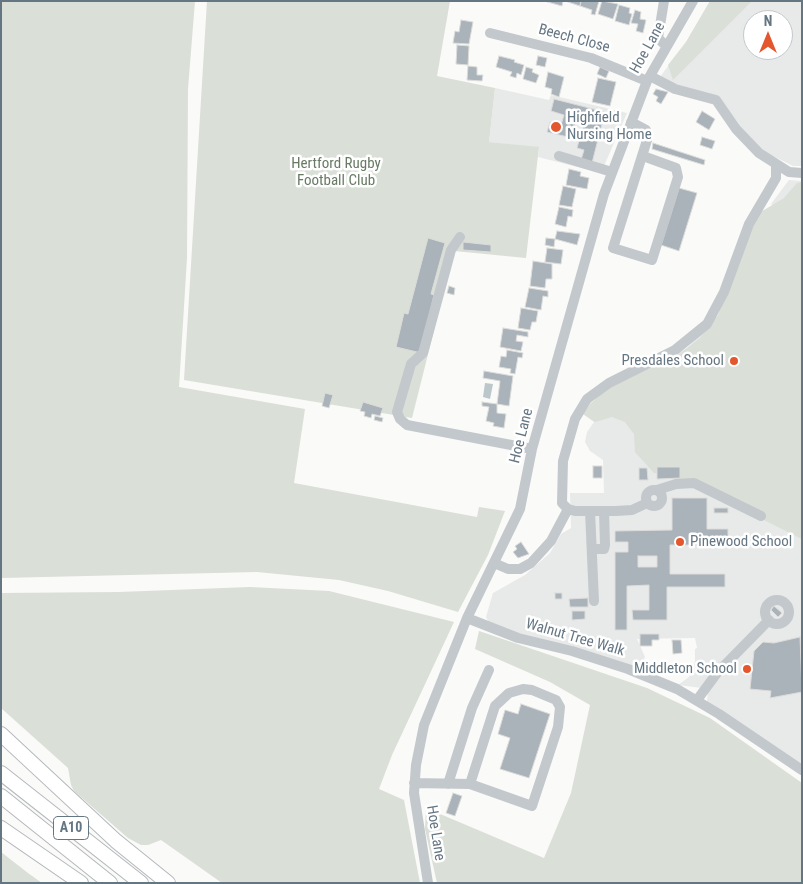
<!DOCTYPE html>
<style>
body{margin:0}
#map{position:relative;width:803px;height:884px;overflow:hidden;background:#fafaf8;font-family:"Roboto Condensed",sans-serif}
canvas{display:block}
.frame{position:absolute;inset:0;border:2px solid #657683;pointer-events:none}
.north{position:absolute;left:743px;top:10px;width:50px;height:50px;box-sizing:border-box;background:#fff;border:1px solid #c1c8cd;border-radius:50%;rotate:0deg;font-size:14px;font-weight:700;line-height:20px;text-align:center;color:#657683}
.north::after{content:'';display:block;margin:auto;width:18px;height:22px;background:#e4572e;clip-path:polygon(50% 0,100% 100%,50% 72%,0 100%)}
</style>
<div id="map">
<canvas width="803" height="884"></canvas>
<div class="frame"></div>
<div class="north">N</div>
</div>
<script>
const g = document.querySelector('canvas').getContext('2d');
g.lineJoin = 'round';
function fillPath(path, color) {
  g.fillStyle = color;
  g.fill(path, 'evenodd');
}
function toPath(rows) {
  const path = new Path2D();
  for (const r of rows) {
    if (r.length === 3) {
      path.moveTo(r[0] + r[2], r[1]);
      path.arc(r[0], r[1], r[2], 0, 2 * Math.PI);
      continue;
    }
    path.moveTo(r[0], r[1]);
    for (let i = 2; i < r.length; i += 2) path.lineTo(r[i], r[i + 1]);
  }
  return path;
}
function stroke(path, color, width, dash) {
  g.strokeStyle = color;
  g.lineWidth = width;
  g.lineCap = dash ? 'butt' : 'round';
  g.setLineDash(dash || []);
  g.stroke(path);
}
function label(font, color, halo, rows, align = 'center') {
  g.font = font + ' "Roboto Condensed",sans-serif';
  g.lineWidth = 5;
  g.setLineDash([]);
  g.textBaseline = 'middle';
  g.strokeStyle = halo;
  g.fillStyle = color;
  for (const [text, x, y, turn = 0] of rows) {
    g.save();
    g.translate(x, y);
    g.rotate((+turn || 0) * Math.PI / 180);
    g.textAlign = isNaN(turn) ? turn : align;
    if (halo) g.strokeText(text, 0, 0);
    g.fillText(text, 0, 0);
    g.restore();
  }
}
const built = toPath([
 [710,1,802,1,802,166,793,166,761,150,720,105,686,93,660,77,686,42],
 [753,20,783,20,783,50,753,50],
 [495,88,549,100,551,95,627,113,601,173,538,157,539,148,489,142],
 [789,180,802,181,802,765,707,702,708,692,702,688,678,685,689,677,695,662,695,649,697,648,695,638,637,639,645,657,638,672,514,632,489,623,486,617,493,593,525,575,550,553,561,534,571,528,570,493,604,493,603,460,590,451,585,442,587,432,594,422,583,414,591,403,636,374,656,366,687,348,712,323,718,315,755,219,759,213,773,206,771,204]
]);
const green = toPath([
 [1,1,195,1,188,89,187,258,179,387,305,409,294,483,477,517,479,507,505,511,488,555,458,612,388,591,339,580,257,572,1,578],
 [207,1,450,1,437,76,495,88,489,142,539,147,526,258,454,251,412,418,184,380],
 [710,1,752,1,673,80,668,65,686,42],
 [802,182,802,539,698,487,678,485,677,473,654,473,635,452,634,434,625,422,612,417,595,422,583,414,591,403,609,387,678,355,700,338,718,315,755,219,759,213,784,198,797,183],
 [250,587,329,591,454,622,392,755,379,789,404,800,420,883,222,883,161,840,148,845,141,845,128,838,74,791,71,785,68,768,1,708,1,593,119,592],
 [479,631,647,688,710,718,802,783,802,883,437,883,425,829,426,808,544,858,571,793,590,705,550,682,475,649],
 [1,852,28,873,42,883,1,883]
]);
const water = toPath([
 [485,383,493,384,490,399,483,397]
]);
const building = toPath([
 [544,1,563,1,562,6,544,1],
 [565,1,581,1,580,6,565,1],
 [581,1,599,1,595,15,591,14,592,10,580,6,581,1],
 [602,1,618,4,613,19,598,14,602,1],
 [619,5,630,8,629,13,632,14,629,25,615,21,619,5],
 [635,10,641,12,640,19,646,20,643,33,636,31,638,24,631,23,635,10],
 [461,20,473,22,469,44,453,43,455,31,459,32,461,20],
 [457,45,469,46,468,65,456,64,457,45],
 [499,56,515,60,514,62,524,65,521,75,517,73,516,78,510,76,512,72,496,67,499,56],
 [538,56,547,58,545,67,536,65,538,56],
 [468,66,477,67,477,75,483,75,482,81,467,80,468,66],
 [526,67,533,69,532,72,539,75,536,83,523,79,526,67],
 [600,67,609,71,606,78,597,74,600,67],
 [548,72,564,77,559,97,551,94,552,89,545,87,548,72],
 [598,78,616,82,610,106,592,102,598,78],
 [656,89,668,92,661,104,656,101,658,97,653,94,656,89],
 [554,99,605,112,592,163,581,160,584,150,577,148,584,122,577,120,574,129,570,128,568,137,547,132,550,122,561,125,564,115,551,111,554,99],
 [702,111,715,119,709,130,696,122,702,111],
 [702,137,715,141,712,149,700,145,702,137],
 [653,143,705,160,704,165,652,149,653,143],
 [569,169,581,172,580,176,589,178,587,189,566,185,569,169],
 [563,186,576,189,572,207,559,205,563,186],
 [679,188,697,193,679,251,661,245,679,188],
 [559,207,573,210,572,217,568,216,566,227,555,224,559,207],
 [557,231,580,234,577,245,555,239,557,231],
 [428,238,445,243,431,294,434,295,421,353,396,347,404,313,408,314,428,238],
 [546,238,555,239,554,247,545,245,546,238],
 [463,242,491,245,491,252,463,250,463,242],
 [547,248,563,250,561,264,545,262,547,248],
 [533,261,552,264,552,279,546,279,545,288,530,286,533,261],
 [449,286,455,288,454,295,447,293,449,286],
 [529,288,548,291,548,297,543,296,541,310,525,307,529,288],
 [521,308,538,311,536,322,532,322,530,330,518,328,521,308],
 [503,328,528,332,528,337,517,335,516,341,523,342,521,351,500,347,503,328],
 [507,350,523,353,522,358,518,357,515,374,510,373,511,369,499,367,501,356,506,357,507,350],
 [484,371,513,376,509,406,497,404,500,381,483,378,484,371],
 [325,393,333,395,329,408,322,406,325,393],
 [363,402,383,408,380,416,372,414,371,418,364,416,365,412,360,411,363,402],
 [482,402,497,404,497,413,506,414,504,428,493,426,494,423,486,421,489,407,482,406,482,402],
 [375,416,383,418,382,422,374,420,375,416],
 [593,466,602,466,602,478,593,478,593,466],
 [657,467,680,467,680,478,657,479,657,467],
 [639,468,647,468,648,480,639,480,639,468],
 [672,498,707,498,707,529,728,529,728,539,711,539,711,545,670,545,670,574,725,574,725,587,667,587,667,620,633,620,632,610,649,610,649,585,627,586,627,630,615,630,615,552,628,552,628,542,615,542,615,531,672,530,672,498],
 [638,556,657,556,657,567,638,567,638,556],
 [714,508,728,508,728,513,714,513,714,508],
 [521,542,529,554,518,558,513,552,517,549,515,546,521,542],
 [555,593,562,593,562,599,555,599,555,593],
 [588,598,588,607,570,607,569,599,588,598],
 [774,606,782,613,778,617,771,610,774,606],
 [572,611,585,611,585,619,572,620,572,611],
 [640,634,659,634,659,640,652,640,652,646,640,646,640,634],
 [800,637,802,692,770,698,771,691,750,689,754,651,763,642,774,643,800,637],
 [672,640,681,640,682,653,673,654,672,640],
 [521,704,550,714,529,778,500,769,510,738,498,734,505,710,518,714,521,704],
 [453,793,462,796,455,816,446,813,453,793]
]);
const minor = toPath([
 [664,1,658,38,666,46],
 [490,33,591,58,647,81],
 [650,76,675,89,716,100,736,129,759,153,789,172,802,173],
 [631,122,646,130,648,137,613,248,652,260,678,177,676,168,643,156],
 [559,156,612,172],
 [460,237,451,250,423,353,411,364,397,412,400,419,407,425,532,449],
 [657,490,676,484,694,483,761,516],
 [654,498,8],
 [647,503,632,510,616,511,575,511,568,509,562,503,563,461,575,419,587,399,609,383,675,350,707,324,724,292,749,224,776,178,776,164],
 [590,511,594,601],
 [593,549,604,549,605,545,604,511],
 [494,563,508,569,520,569,531,563,551,541,568,509],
 [777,612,12],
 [467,618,518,638,572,651,628,669,677,689,719,714,802,770],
 [697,700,717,673,769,620],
 [414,783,470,784,495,706,509,693,523,689,532,690,556,700,560,707,558,727,532,806,470,784],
 [448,784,472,708,489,670],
 [428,883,414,793,416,765,424,725,467,618,520,509,532,449,604,194,647,81,693,1]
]);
const highway = toPath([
 [1,734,116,841,168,883],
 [1,773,141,883],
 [1,796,110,883],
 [1,828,81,883]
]);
const markers = [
 [556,127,6,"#e4572e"],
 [734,361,5,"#e4572e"],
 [680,542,5,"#e4572e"],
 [747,669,5,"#e4572e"]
];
const shields = [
 [71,828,35]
];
const shieldNames = [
 ["A10",71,828]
];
const streetNames = [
 ["Beech Close",574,39,15],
 ["Hoe Lane",648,48,-61],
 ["Hoe Lane",522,436,-76],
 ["Walnut Tree Walk",575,638,16],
 ["Hoe Lane",435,833,81]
];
const poiNames = [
 ["Highfield",567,118],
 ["Nursing Home",567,135],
 ["Presdales School",724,361,"right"],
 ["Pinewood School",690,542],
 ["Middleton School",737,669,"right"]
];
const parkNames = [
 ["Hertford Rugby",336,164],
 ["Football Club",336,181]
];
fillPath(built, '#e8e9e9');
fillPath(green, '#dadfd7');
fillPath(water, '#bbc7cb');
fillPath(building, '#aab3b9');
stroke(building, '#dcdcda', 1);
stroke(highway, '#b4b9bd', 16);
stroke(minor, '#c3c8cc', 10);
stroke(highway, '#fff', 14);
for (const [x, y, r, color] of markers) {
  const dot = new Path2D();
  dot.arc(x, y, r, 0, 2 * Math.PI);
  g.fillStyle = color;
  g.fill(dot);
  stroke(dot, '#fff', 2);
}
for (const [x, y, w] of shields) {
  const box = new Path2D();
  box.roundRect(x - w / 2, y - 11.5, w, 23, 4);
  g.fillStyle = '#fff';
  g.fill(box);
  stroke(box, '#657683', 1);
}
label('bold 14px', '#657683', null, shieldNames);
label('15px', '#657683', '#fff', streetNames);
label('15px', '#657683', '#fff', poiNames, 'left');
label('15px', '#687a64', '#fff', parkNames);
</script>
